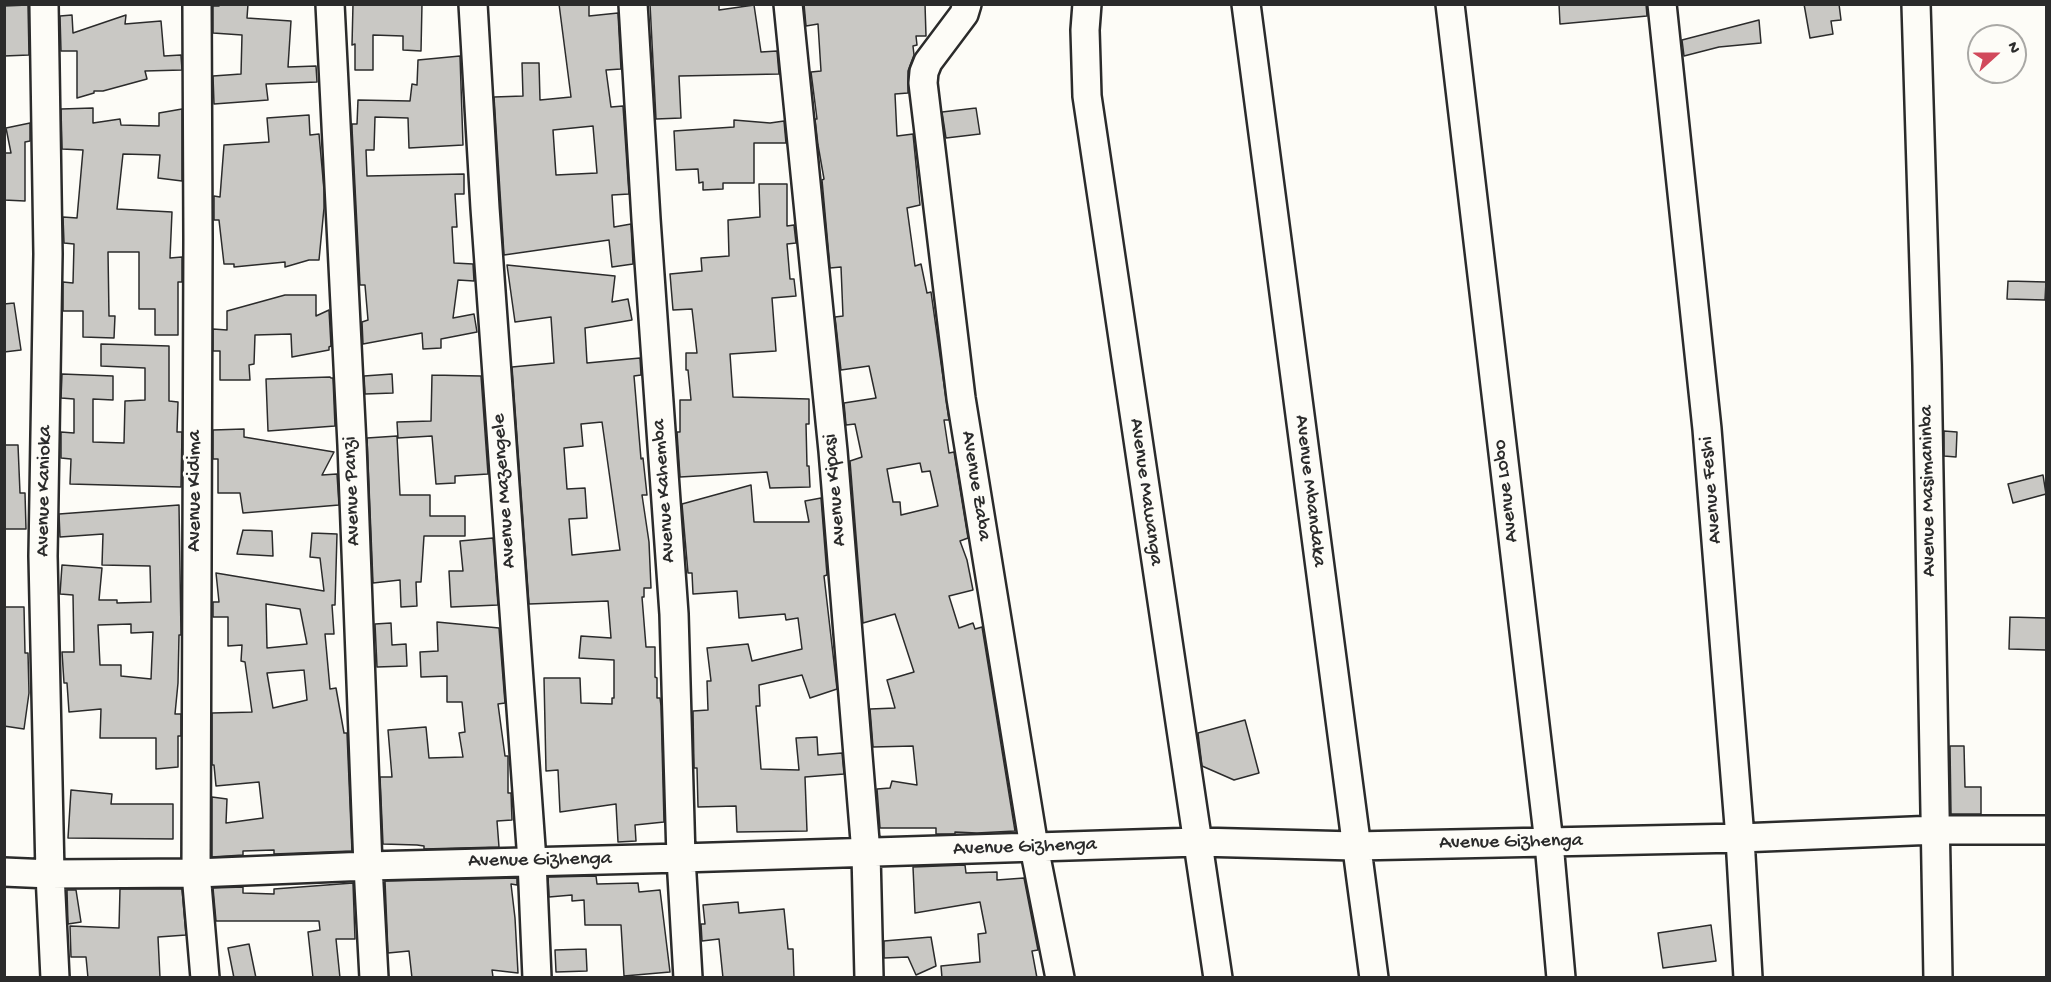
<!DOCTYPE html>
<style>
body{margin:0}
#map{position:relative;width:2051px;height:982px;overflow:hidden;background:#fdfcf7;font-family:"Gochi Hand",sans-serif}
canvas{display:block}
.frame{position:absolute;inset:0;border:6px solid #2b2b2b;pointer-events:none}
.north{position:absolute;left:1967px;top:24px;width:60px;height:60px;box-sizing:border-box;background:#fdfcf7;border:2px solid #a9a8a5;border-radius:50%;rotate:69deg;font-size:16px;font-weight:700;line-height:24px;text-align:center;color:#2b2b2b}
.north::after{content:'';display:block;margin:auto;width:21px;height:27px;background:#d1495b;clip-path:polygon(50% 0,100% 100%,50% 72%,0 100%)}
</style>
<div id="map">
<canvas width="2051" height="982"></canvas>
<div class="frame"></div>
<div class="north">N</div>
</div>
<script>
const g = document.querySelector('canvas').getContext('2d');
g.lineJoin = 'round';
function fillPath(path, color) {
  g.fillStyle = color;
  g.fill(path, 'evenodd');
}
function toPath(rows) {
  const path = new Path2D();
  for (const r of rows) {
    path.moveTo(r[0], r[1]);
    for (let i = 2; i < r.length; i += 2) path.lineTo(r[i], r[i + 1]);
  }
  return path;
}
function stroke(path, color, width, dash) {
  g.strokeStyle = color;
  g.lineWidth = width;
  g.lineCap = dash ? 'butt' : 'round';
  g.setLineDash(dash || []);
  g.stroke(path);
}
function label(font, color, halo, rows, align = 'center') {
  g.font = font + ' "Gochi Hand",sans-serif';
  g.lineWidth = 6;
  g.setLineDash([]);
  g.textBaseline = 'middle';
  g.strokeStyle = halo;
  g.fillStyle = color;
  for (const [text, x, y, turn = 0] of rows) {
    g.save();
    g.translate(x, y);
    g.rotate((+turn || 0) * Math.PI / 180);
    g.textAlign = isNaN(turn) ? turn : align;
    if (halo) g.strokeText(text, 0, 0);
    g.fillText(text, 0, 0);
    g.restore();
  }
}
const building = toPath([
 [219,4,248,4,247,18,291,21,288,67,316,66,317,82,266,84,268,100,214,104,213,76,241,74,242,35,213,33,213,6,219,6,219,4],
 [353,4,422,4,421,51,403,50,403,36,373,35,373,70,355,70,355,44,352,45,353,4],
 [559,4,589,4,589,16,618,13,621,69,606,70,611,107,623,106,629,194,612,195,614,227,631,224,633,264,612,267,609,240,504,255,494,97,523,96,522,63,539,63,540,100,571,97,559,4],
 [593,126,597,173,556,175,553,130,593,126],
 [650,4,719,4,719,10,754,5,761,52,777,51,779,74,679,76,681,118,656,119,650,4],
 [804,4,925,4,926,36,916,36,917,45,913,46,914,55,908,71,908,93,895,94,897,136,913,134,920,205,907,208,915,266,921,264,927,293,931,292,949,420,944,420,949,453,954,452,968,538,960,541,967,560,973,590,949,596,959,628,973,623,975,629,982,627,1015,831,977,833,955,832,955,834,936,834,936,828,880,828,877,789,890,788,892,781,917,785,913,746,873,747,870,709,895,708,887,680,914,672,895,614,863,623,850,461,862,457,855,424,846,425,844,403,876,398,869,366,841,370,835,317,843,316,841,267,830,268,822,180,824,179,818,145,815,119,817,119,811,72,821,71,818,24,806,26,804,4],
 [920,463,922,472,930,471,938,506,901,515,900,502,893,502,887,469,920,463],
 [1559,4,1646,4,1647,16,1560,24,1559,4],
 [1804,4,1839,4,1841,20,1831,21,1833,34,1810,38,1804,4],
 [28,5,29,55,4,56,4,6,28,5],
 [72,15,73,33,126,15,125,24,161,21,164,56,181,55,182,70,145,71,147,79,103,91,94,91,94,93,77,98,77,51,61,51,60,16,72,15],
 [1759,20,1761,43,1719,47,1684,56,1682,40,1759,20],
 [460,56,463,145,409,148,408,118,375,117,374,150,366,150,367,176,464,174,464,194,455,194,457,227,452,227,454,263,473,264,474,281,458,280,453,318,474,314,477,332,441,339,441,348,423,349,422,333,363,344,362,322,368,320,365,285,360,285,352,128,352,124,357,124,358,100,410,101,412,84,417,85,418,60,460,56],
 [93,108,93,123,120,119,121,125,159,126,159,113,182,109,182,181,158,178,160,155,123,154,117,209,172,212,170,258,182,257,182,282,178,282,178,335,155,335,155,309,139,309,139,252,108,252,109,316,115,316,114,338,83,337,83,311,63,311,63,282,73,283,74,244,64,243,63,217,77,218,83,150,62,149,61,109,93,108],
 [976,108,980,134,946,138,942,112,976,108],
 [309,115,310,135,319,134,324,190,324,208,319,260,309,260,285,267,285,262,234,267,234,264,224,264,219,220,214,220,214,196,220,197,224,145,269,142,267,118,309,115],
 [734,120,770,123,784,121,786,143,754,143,754,183,723,183,723,189,703,190,703,182,699,183,698,169,676,170,674,131,734,127,734,120],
 [30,123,30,141,25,142,25,201,4,200,4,153,11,153,6,128,30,123],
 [759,184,787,184,787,226,794,225,796,243,787,244,790,279,794,279,796,296,772,298,776,351,730,354,733,397,809,399,809,424,806,424,807,466,809,466,810,487,770,488,767,472,680,477,677,432,680,432,680,400,691,400,688,370,686,370,686,353,697,353,692,309,673,310,670,274,702,271,701,258,729,256,728,220,760,217,759,184],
 [507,265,615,276,612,302,628,299,632,320,585,328,587,363,640,358,641,375,634,376,641,459,643,458,647,495,642,495,649,542,651,588,644,588,644,597,642,597,646,647,655,647,655,677,657,678,657,698,660,698,661,706,664,822,635,825,636,841,618,842,616,804,560,812,558,770,546,771,544,678,580,678,581,703,612,704,612,698,614,698,614,660,579,658,581,636,611,638,608,601,529,604,512,367,554,363,551,317,515,322,507,265],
 [602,422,620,550,572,555,569,519,587,518,585,488,567,489,564,448,583,446,581,424,602,422],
 [2008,281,2046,282,2045,300,2007,299,2008,281],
 [285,295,316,295,316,316,329,310,331,346,329,347,329,350,292,357,291,334,255,335,254,364,249,365,250,380,220,380,220,351,213,351,213,329,227,330,227,311,285,295],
 [14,303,21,350,4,352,4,304,14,303],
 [101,344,169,346,169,401,178,402,177,432,182,432,181,487,70,484,71,459,61,458,61,432,74,433,74,399,61,398,62,374,113,376,113,400,93,399,93,442,124,443,125,401,145,400,145,368,101,366,101,344],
 [392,374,393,393,365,394,364,376,392,374],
 [432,375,481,376,488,474,455,476,455,483,436,484,432,436,398,438,397,422,431,421,432,375],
 [330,377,331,378,333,378,335,426,268,431,266,379,330,377],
 [244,429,244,437,334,452,322,475,337,474,339,505,243,513,240,493,218,493,218,459,213,459,213,430,244,429],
 [1944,431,1957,432,1956,457,1944,456,1944,431],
 [397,436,400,495,430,495,430,516,465,516,465,536,424,536,421,582,416,582,417,606,401,607,400,580,373,583,367,438,397,436],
 [4,445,18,445,20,493,25,493,26,529,4,529,4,445],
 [2043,475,2046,494,2013,503,2008,484,2043,475],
 [751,485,754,522,809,522,805,501,821,498,827,575,824,576,837,689,810,698,802,675,759,685,760,706,756,706,761,769,799,770,796,738,817,737,818,755,842,753,844,774,805,777,807,831,737,832,736,806,698,807,697,768,694,768,693,711,708,710,707,681,711,681,707,648,748,644,752,661,802,649,798,618,786,620,785,614,739,618,737,591,693,594,692,573,688,573,682,504,751,485],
 [179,505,181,635,179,635,178,683,175,714,181,714,181,736,178,736,178,767,156,769,156,738,100,738,101,709,69,712,67,683,64,683,62,652,74,652,73,595,60,594,62,565,102,568,99,600,117,600,117,603,151,602,150,566,102,565,103,534,60,537,59,514,179,505],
 [131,624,131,633,153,632,151,679,121,676,121,665,100,665,98,625,131,624],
 [243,530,272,531,273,556,237,554,243,530],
 [312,533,337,534,335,605,332,605,334,634,325,634,330,689,336,688,344,733,347,733,352,851,274,854,274,850,243,851,243,855,212,857,212,797,227,799,226,823,263,818,259,782,216,786,214,765,212,765,212,713,252,712,245,662,241,661,242,645,228,646,228,617,213,617,213,602,219,602,216,573,324,591,320,558,310,557,312,533],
 [266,604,300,609,307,644,267,648,266,604],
 [304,670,307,700,273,708,267,673,304,670],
 [493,538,498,605,451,607,449,571,463,571,460,541,493,538],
 [4,607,24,607,25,653,28,653,29,693,24,729,4,726,4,607],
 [2010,617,2046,618,2046,650,2009,649,2010,617],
 [437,622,499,628,505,703,498,704,505,756,508,756,508,793,511,793,512,820,497,821,499,847,424,849,424,846,417,845,383,844,380,777,392,777,388,730,426,727,429,758,463,757,459,733,465,732,462,702,447,702,447,676,421,677,420,652,438,651,437,622],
 [391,623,392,645,406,644,407,666,377,667,375,624,391,623],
 [1245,720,1259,773,1234,780,1202,766,1198,733,1245,720],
 [1950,746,1964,746,1965,787,1981,787,1981,814,1951,814,1950,746],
 [71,790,112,794,111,804,173,804,173,839,68,838,71,790],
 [965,865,966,873,997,872,997,880,1024,878,1038,950,1032,951,1037,978,942,978,941,966,980,962,978,934,986,933,980,902,915,913,913,867,965,865],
 [596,876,597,884,638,883,639,892,660,890,670,972,624,976,621,925,585,925,584,900,572,901,572,895,549,897,548,877,596,876],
 [517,878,517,885,511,884,515,918,518,973,492,970,493,977,412,978,409,951,388,953,385,881,517,878],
 [353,883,355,939,336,939,340,978,313,978,308,932,320,930,319,921,216,921,213,888,243,887,243,893,274,894,274,889,353,883],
 [120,889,182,889,186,935,158,937,160,978,88,978,86,957,71,957,70,926,119,928,120,889],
 [67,890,76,890,81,922,68,924,67,890],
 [738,902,739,913,784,909,788,949,793,949,794,978,723,978,719,939,702,941,701,924,705,924,703,905,738,902],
 [1711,925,1716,961,1663,968,1658,933,1711,925],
 [931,937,936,966,916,975,908,957,884,958,884,941,931,937],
 [249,944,256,978,234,978,228,948,249,944],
 [586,949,587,971,556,972,555,950,586,949]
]);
const minor = toPath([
 [44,4,48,254,43,556,50,874,55,978],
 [197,4,198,239,196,873,205,978],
 [330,4,352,445,368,866,374,978],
 [473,4,485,208,532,861,537,978],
 [633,4,646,219,674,614,681,858,688,978],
 [788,4,833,451,866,853,869,978],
 [967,4,964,14,928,62,924,72,923,83,961,398,1034,847,1060,978],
 [1087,4,1085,30,1087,96,1218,978],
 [1246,4,1374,978],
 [1450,4,1549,843,1561,978],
 [1662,4,1707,429,1740,838,1748,978],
 [1916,4,1927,365,1938,978],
 [4,872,50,874,196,873,368,866,681,858,1198,842,1355,846,1740,838,1936,830,2046,830]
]);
const streetNames = [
 ["Avenue Zaba",975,486,81],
 ["Avenue Kipasi",836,490,-95],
 ["Avenue Feshi",1712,490,-95],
 ["Avenue Kanioka",45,491,-89],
 ["Avenue Kidima",196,491,-90],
 ["Avenue Panzi",353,491,-92],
 ["Avenue Mazengele",505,491,-94],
 ["Avenue Kahemba",665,491,-94],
 ["Avenue Mbandaka",1309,491,83],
 ["Avenue Lobo",1507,491,-97],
 ["Avenue Masimaninba",1929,491,-91],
 ["Avenue Mawanga",1145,492,82],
 ["Avenue Gizhenga",1511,843,-1],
 ["Avenue Gizhenga",1025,848,-2],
 ["Avenue Gizhenga",540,861,-1]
];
fillPath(building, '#c9c8c4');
stroke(building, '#2b2b2b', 1.5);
stroke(minor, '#2b2b2b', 32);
stroke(minor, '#fdfcf7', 27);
label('20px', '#2b2b2b', '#fdfcf7', streetNames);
</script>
